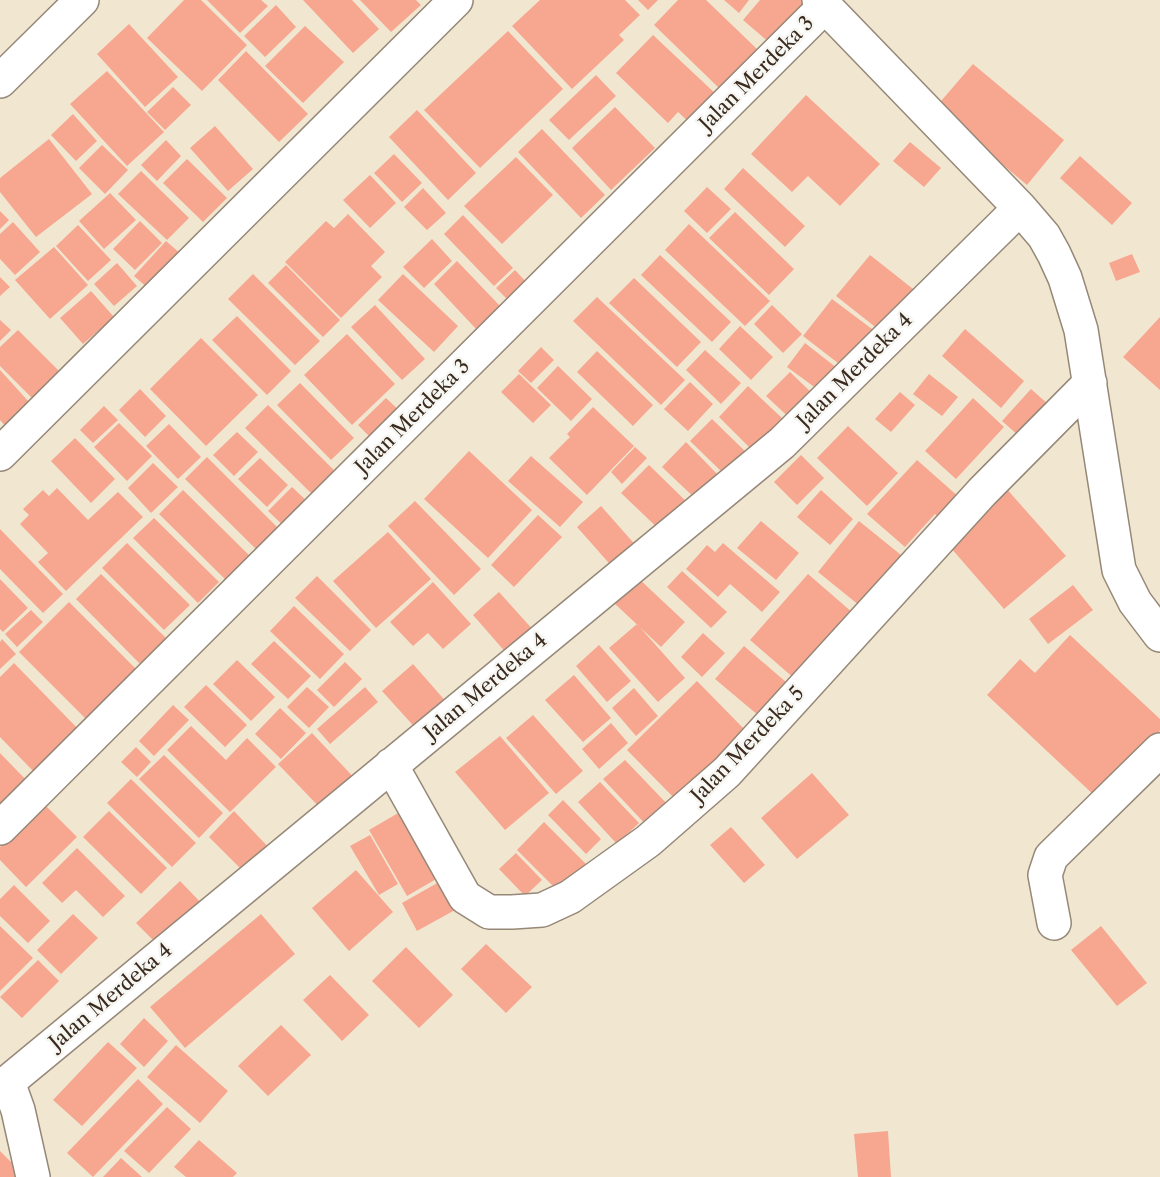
<!DOCTYPE html>
<style>
body{margin:0}
canvas{display:block;background:#f1e7d1}
</style>
<canvas width="1160" height="1177"></canvas>
<script>
const g = document.querySelector('canvas').getContext('2d');
g.lineJoin = 'round';
function fillPath(path, color) {
  g.fillStyle = color;
  g.fill(path, 'evenodd');
}
function toPath(rows) {
  const path = new Path2D();
  for (const r of rows) {
    path.moveTo(r[0], r[1]);
    for (let i = 2; i < r.length; i += 2) path.lineTo(r[i], r[i + 1]);
  }
  return path;
}
function stroke(path, color, width, dash) {
  g.strokeStyle = color;
  g.lineWidth = width;
  g.lineCap = dash ? 'butt' : 'round';
  g.setLineDash(dash || []);
  g.stroke(path);
}
function label(font, color, halo, rows, align = 'center') {
  g.font = font + ' "Libre Caslon Text",serif';
  g.lineWidth = 5;
  g.setLineDash([]);
  g.textBaseline = 'middle';
  g.strokeStyle = halo;
  g.fillStyle = color;
  for (const [text, x, y, turn = 0] of rows) {
    g.save();
    g.translate(x, y);
    g.rotate((+turn || 0) * Math.PI / 180);
    g.textAlign = isNaN(turn) ? turn : align;
    if (halo) g.strokeText(text, 0, 0);
    g.fillText(text, 0, 0);
    g.restore();
  }
}
const building = toPath([
 [184,0,201,0,247,45,202,91,147,38],
 [207,0,261,0,268,6,240,33],
 [303,0,352,0,379,29,353,53],
 [360,0,416,0,421,5,391,32],
 [540,0,625,0,640,15,619,35,624,40,572,89,512,26],
 [638,0,658,0,648,10],
 [678,0,706,0,757,49,719,88,654,25],
 [724,0,749,0,739,13],
 [760,0,808,0,771,44,743,20],
 [276,5,296,27,265,57,244,36],
 [129,24,178,77,145,107,97,54],
 [305,26,344,62,303,103,265,66],
 [508,31,563,89,480,168,424,110],
 [653,35,718,96,691,124,678,112,668,123,616,73],
 [246,51,308,114,279,142,218,80],
 [973,64,1064,140,1027,185,935,108],
 [107,71,164,132,127,166,70,104],
 [596,75,616,96,569,140,549,120],
 [173,87,191,105,165,130,147,112],
 [806,95,880,164,840,206,808,176,792,192,751,154],
 [615,107,655,148,611,190,572,148],
 [417,110,476,173,448,200,389,137],
 [73,114,97,141,76,161,51,135],
 [215,126,253,169,228,191,190,148],
 [542,129,605,195,581,218,518,152],
 [49,139,92,194,36,237,0,192,0,178],
 [166,140,181,156,157,181,141,165],
 [910,142,941,168,924,187,893,161],
 [102,145,128,170,105,194,79,168],
 [394,154,422,183,402,202,374,173],
 [1080,156,1132,203,1112,225,1060,178],
 [516,157,553,195,502,244,464,206],
 [187,159,227,198,203,222,163,183],
 [743,168,805,226,785,247,724,189],
 [141,171,189,218,167,240,118,194],
 [370,175,396,203,370,228,343,200],
 [707,187,731,209,707,233,684,211],
 [423,188,446,213,427,230,404,207],
 [110,193,136,220,104,249,79,221],
 [0,211,9,220,0,229],
 [735,212,794,269,769,295,709,238],
 [348,214,385,252,371,266,382,277,341,318,285,262,326,221,334,228],
 [463,215,513,268,494,286,444,234],
 [140,221,162,243,135,270,113,249],
 [13,222,40,252,15,275,0,259,0,234],
 [689,224,770,301,745,326,665,250],
 [78,225,111,260,88,281,56,246],
 [432,239,452,261,424,288,403,267],
 [166,241,189,261,157,296,134,276],
 [54,247,88,285,50,319,15,280],
 [1132,254,1140,272,1116,281,1109,263],
 [660,255,731,322,712,342,641,275],
 [870,255,922,296,888,337,836,296],
 [457,261,501,307,477,330,434,284],
 [117,263,137,286,114,306,94,284],
 [286,265,340,320,323,337,268,283],
 [515,270,528,284,510,302,496,288],
 [253,274,320,341,295,365,228,299],
 [403,274,458,326,434,352,378,300],
 [0,277,10,287,0,296],
 [634,278,701,342,677,367,609,303],
 [91,291,114,317,83,344,60,318],
 [597,297,685,380,661,405,573,321],
 [832,299,876,332,847,370,803,336],
 [375,305,425,359,402,380,351,327],
 [772,305,802,334,783,353,754,324],
 [237,316,291,371,267,395,212,340],
 [1160,317,1160,390,1123,357],
 [0,320,11,330,0,341],
 [740,326,773,357,751,380,719,349],
 [965,329,1024,381,1001,408,942,356],
 [18,330,70,382,43,409,0,366,0,347],
 [347,334,395,384,352,425,304,375],
 [201,338,258,395,206,446,150,389],
 [805,343,842,372,824,394,787,367],
 [541,347,554,360,531,383,518,371],
 [705,350,741,383,721,404,686,370],
 [597,351,653,405,633,426,577,372],
 [558,366,592,399,571,421,537,388],
 [0,370,39,413,13,435,0,420],
 [790,372,818,399,795,423,766,396],
 [519,374,551,405,533,423,501,392],
 [929,374,958,397,942,416,913,394],
 [690,382,713,404,688,431,664,409],
 [300,383,354,438,331,460,277,405],
 [748,386,783,419,752,450,719,417],
 [140,389,166,416,145,437,119,410],
 [1031,389,1057,412,1028,444,1002,421],
 [900,392,915,405,891,432,875,419],
 [386,398,404,415,375,442,358,425],
 [973,398,1004,427,956,479,925,451],
 [268,405,342,478,319,501,245,428],
 [104,406,118,420,93,443,80,430],
 [593,407,634,446,587,495,549,458,570,437,567,434],
 [712,419,748,454,726,476,690,441],
 [119,423,152,456,127,481,94,447],
 [169,424,201,457,178,479,146,446],
 [848,426,898,473,867,506,817,458],
 [237,432,258,452,234,476,213,455],
 [75,438,115,479,91,503,51,461],
 [686,442,722,479,699,502,662,467],
 [635,447,647,458,622,484,611,472],
 [469,451,532,510,488,558,424,499],
 [801,455,824,478,797,505,774,482],
 [531,456,583,502,560,527,508,481],
 [207,457,281,531,259,552,185,479],
 [260,458,288,485,267,507,238,479],
 [917,460,968,505,948,526,935,514,905,547,867,514],
 [153,463,178,487,151,513,128,488],
 [649,465,693,508,666,536,621,493],
 [292,487,313,507,289,531,268,511],
 [1005,487,1066,556,1004,609,944,540],
 [57,488,88,520,118,492,143,517,66,591,38,562,48,553,20,524,29,515,23,509,43,490,49,496],
 [183,490,253,559,229,583,159,514],
 [821,490,853,519,830,545,797,517],
 [415,501,481,569,454,595,388,526],
 [601,506,639,549,615,570,577,527],
 [538,515,562,537,514,587,491,565],
 [154,518,219,582,198,603,133,538],
 [761,521,799,553,776,580,737,548],
 [859,521,906,559,865,610,818,572],
 [0,529,63,594,43,613,0,569],
 [388,532,431,579,376,628,333,581],
 [127,543,190,605,164,630,102,568],
 [723,543,780,592,762,612,730,584,718,597,686,569,707,545,715,552],
 [682,571,727,612,711,628,667,587],
 [101,574,168,640,142,666,76,599],
 [808,574,853,613,795,679,750,640],
 [317,576,371,630,350,651,295,598],
 [637,577,685,622,661,647,613,602],
 [0,579,28,608,3,632,0,629],
 [433,582,471,624,443,649,428,633,413,646,390,622],
 [1073,585,1093,610,1048,644,1029,619],
 [499,592,535,632,508,655,473,615],
 [69,602,143,676,93,726,19,652],
 [294,606,344,654,320,679,270,631],
 [31,610,43,622,17,647,5,634],
 [637,624,685,678,658,702,609,648],
 [703,633,725,653,702,677,681,657],
 [1070,635,1160,719,1160,731,1096,797,987,695,1020,659,1035,673],
 [2,639,16,654,0,669,0,642],
 [274,641,311,676,288,699,251,664],
 [599,645,631,681,607,702,576,666],
 [744,646,793,688,765,721,715,679],
 [237,660,275,697,251,721,213,684],
 [345,662,362,679,334,707,317,690],
 [14,663,82,733,37,775,0,737,0,677],
 [413,664,449,705,419,732,382,691],
 [574,675,611,718,583,742,545,700],
 [697,681,748,733,677,801,627,750],
 [206,685,247,725,225,747,184,707],
 [307,687,329,707,309,728,287,707],
 [365,687,378,702,330,744,317,729],
 [634,688,658,716,636,736,612,708],
 [173,705,189,720,154,756,139,741],
 [280,708,306,733,281,759,255,734],
 [533,715,583,771,556,794,506,738],
 [611,723,628,743,599,769,582,749],
 [191,726,226,760,247,738,276,767,230,812,167,750],
 [312,733,359,783,326,814,278,764],
 [500,736,549,793,505,830,455,772],
 [136,747,151,762,137,777,121,762],
 [0,753,29,783,0,811],
 [164,755,223,813,199,838,139,779],
 [625,760,671,808,649,828,603,779],
 [812,773,849,815,797,859,761,818],
 [131,779,196,843,172,867,107,803],
 [600,782,639,823,617,844,578,802],
 [563,800,601,839,586,854,548,815],
 [44,804,77,837,26,887,0,860,0,847],
 [412,805,450,871,407,896,369,830],
 [109,811,167,868,141,894,83,837],
 [234,811,273,852,248,876,209,837],
 [544,822,588,866,560,893,517,850],
 [731,827,765,865,744,883,710,845],
 [370,835,398,884,379,895,350,846],
 [77,848,125,896,103,917,76,890,62,903,42,883],
 [516,853,542,880,525,896,499,869],
 [356,870,393,912,349,951,312,908],
 [180,881,206,908,163,950,136,923],
 [439,882,455,910,417,931,402,903],
 [14,885,50,921,28,943,0,916,0,899],
 [73,914,98,938,61,974,37,950],
 [261,914,295,954,185,1048,150,1007],
 [0,926,33,958,0,991],
 [1101,926,1147,983,1117,1006,1071,950],
 [486,944,532,987,506,1013,461,969],
 [406,947,453,995,419,1028,372,981],
 [38,960,59,981,22,1018,0,997],
 [330,975,369,1015,342,1041,303,1000],
 [144,1018,168,1041,144,1067,120,1044],
 [281,1025,311,1055,268,1096,238,1066],
 [108,1042,137,1068,82,1126,53,1100],
 [176,1045,228,1091,200,1123,147,1077],
 [138,1079,163,1104,93,1177,67,1153],
 [167,1107,191,1129,149,1173,124,1151],
 [888,1131,891,1177,858,1177,854,1134],
 [199,1140,237,1173,233,1177,186,1177,174,1167],
 [0,1151,23,1174,20,1177,0,1177],
 [121,1158,142,1177,103,1177]
]);
const street = toPath([
 [819,0,1020,208,1044,236,1054,254,1065,278,1081,330,1119,570,1135,602,1160,635],
 [0,81,82,0],
 [0,454,456,0],
 [391,765,465,897,489,912,512,912,542,910,570,897,648,841,727,772,982,492,1090,383],
 [0,828,825,6],
 [1054,923,1045,875,1051,857,1160,750],
 [33,1177,18,1110,8,1082,782,443,1020,208]
]);
const streetNames = [
 ["Jalan Merdeka 3",757,74,-45],
 ["Jalan Merdeka 4",855,371,-45],
 ["Jalan Merdeka 3",413,417,-45],
 ["Jalan Merdeka 4",486,687,-40],
 ["Jalan Merdeka 5",748,745,-46],
 ["Jalan Merdeka 4",111,997,-40]
];
fillPath(building, '#f7a690');
stroke(street, '#968878', 36);
stroke(street, '#fff', 33);
label('20px', '#3b2a1e', '#f6f6f2', streetNames);
</script>
